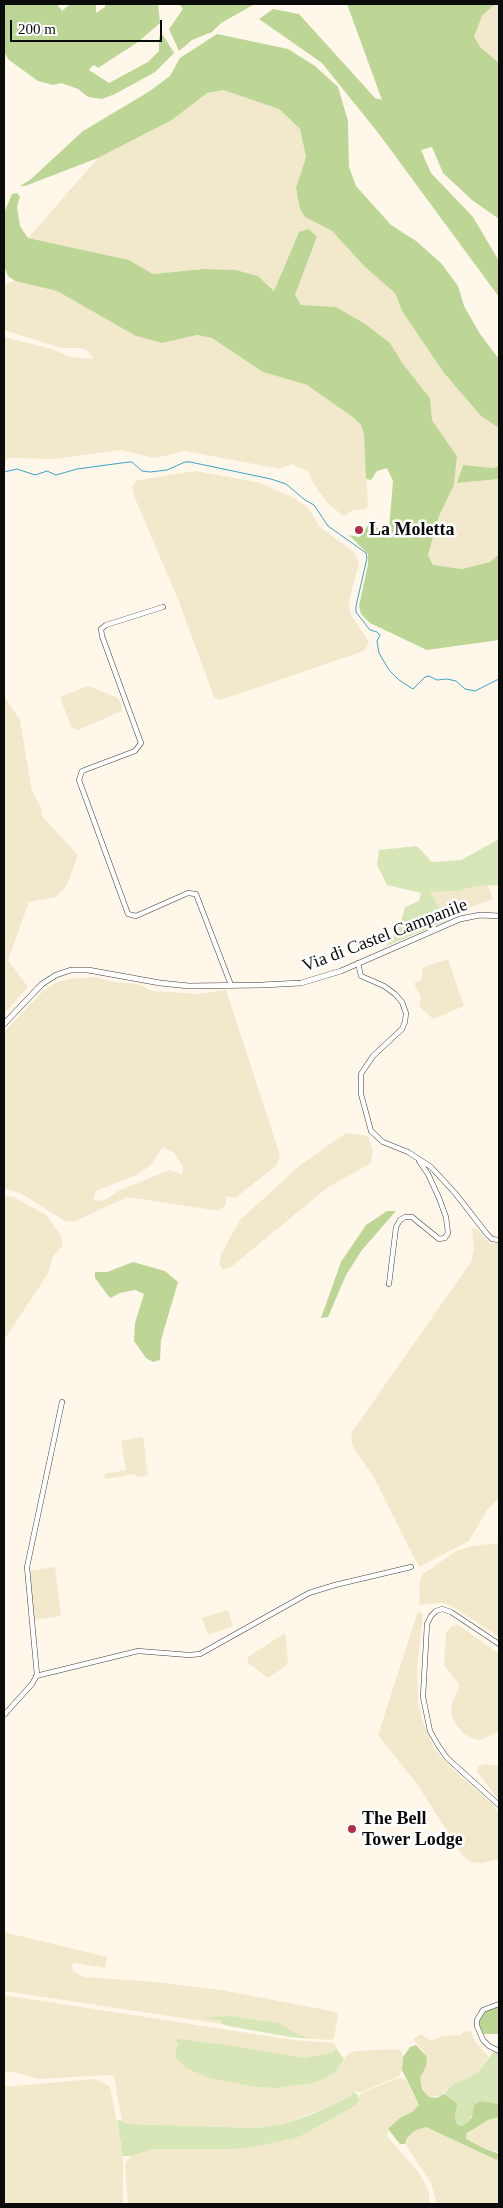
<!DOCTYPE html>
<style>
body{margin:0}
#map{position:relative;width:503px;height:2208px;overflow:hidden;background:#fef7ea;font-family:Georgia,serif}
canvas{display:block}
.frame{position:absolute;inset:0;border:5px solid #0b0b0b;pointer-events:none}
.scale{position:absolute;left:10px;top:20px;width:152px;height:22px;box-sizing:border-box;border:2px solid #0b0b0b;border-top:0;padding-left:6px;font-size:15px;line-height:18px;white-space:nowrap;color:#0b0b0b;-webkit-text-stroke:4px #fff;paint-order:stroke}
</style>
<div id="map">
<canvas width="503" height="2208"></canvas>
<div class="frame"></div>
<div class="scale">200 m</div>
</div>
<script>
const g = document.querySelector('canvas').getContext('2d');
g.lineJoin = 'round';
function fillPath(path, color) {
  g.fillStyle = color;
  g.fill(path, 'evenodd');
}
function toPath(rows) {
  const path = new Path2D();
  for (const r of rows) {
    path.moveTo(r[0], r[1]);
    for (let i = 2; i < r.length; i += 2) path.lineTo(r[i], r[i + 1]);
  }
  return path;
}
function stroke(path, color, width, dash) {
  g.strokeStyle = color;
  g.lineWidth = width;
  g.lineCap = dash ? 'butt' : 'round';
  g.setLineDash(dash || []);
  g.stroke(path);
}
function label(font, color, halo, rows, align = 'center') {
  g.font = font + ' Georgia,serif';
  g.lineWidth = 5;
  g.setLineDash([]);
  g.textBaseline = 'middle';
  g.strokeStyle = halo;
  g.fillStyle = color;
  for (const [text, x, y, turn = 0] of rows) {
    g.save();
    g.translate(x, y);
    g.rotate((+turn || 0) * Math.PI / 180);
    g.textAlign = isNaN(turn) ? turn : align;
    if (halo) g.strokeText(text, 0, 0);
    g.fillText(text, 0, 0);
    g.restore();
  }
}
const farmland = toPath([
 [495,4,499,4,499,63,481,48,474,37,482,16],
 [223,90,279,109,300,129,306,157,296,188,305,217,332,231,365,267,395,293,402,311,444,373,481,416,499,428,499,466,493,468,463,465,457,483,499,479,499,554,491,562,462,569,433,565,428,555,439,516,454,485,457,456,432,420,430,398,403,364,390,343,336,307,301,305,295,295,317,238,299,232,274,291,258,276,236,270,204,269,153,274,129,260,28,238,98,158,172,120,207,93],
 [15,281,57,291,137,336,162,343,197,335,212,338,263,372,307,385,354,418,361,425,364,434,368,506,365,509,353,510,344,516,329,505,313,483,308,471,291,464,280,469,185,451,155,458,121,450,55,459,10,458,4,460,4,337,52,349,71,357,94,359,87,350,80,348,61,348,4,330,4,284],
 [196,471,261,483,294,498,308,508,320,527,354,552,359,563,349,601,350,613,369,642,364,651,220,700,214,697,178,599,134,496,132,487,136,481,144,479],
 [88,686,118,698,122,706,122,711,78,730,71,727,60,697],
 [4,696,20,720,32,791,41,807,42,816,78,855,67,885,56,897,29,902,8,960,28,987,4,1014],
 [475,886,488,886,493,899,444,917,429,892,458,891],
 [448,959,464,1006,433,1019,419,1006,421,998,414,983,421,980,423,967],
 [95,977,114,982,137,984,153,991,198,994,226,990,280,1155,276,1166,235,1198,225,1196,226,1205,219,1211,127,1197,73,1222,65,1221,22,1194,4,1188,4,1032,43,991,55,983,68,979],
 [163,1147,174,1153,183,1167,182,1174,170,1170,118,1191,107,1199,98,1201,93,1199,96,1191,136,1175,150,1166],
 [346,1133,368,1136,373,1151,371,1163,327,1188,231,1267,223,1270,219,1264,221,1254,240,1220,299,1166],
 [4,1196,14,1197,46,1215,62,1237,62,1246,52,1258,49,1272,4,1340],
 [472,1229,477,1229,489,1243,499,1243,499,1498,487,1510,469,1541,419,1567,375,1479,355,1450,351,1441,352,1432,471,1262,474,1249],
 [143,1437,148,1475,137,1477,135,1474,105,1479,104,1474,126,1470,121,1441],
 [499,1543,499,1637,452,1606,442,1603,419,1605,420,1580,423,1574,456,1551,472,1546],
 [55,1567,61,1616,34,1620,28,1571],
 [228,1610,233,1626,208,1635,202,1618],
 [418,1611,423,1615,417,1669,418,1699,422,1719,434,1748,448,1765,490,1802,499,1813,499,1859,482,1863,470,1862,463,1856,417,1784,378,1735],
 [457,1624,499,1654,499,1731,480,1740,471,1738,464,1734,456,1725,451,1714,452,1703,459,1689,459,1684,444,1665,446,1633,452,1626],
 [285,1633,288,1660,286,1666,268,1678,248,1663,248,1657],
 [484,1764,499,1766,499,1800,477,1772,478,1767],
 [4,1932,107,1957,105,1968,76,1963,72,1964,73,1971,84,1977,157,1982,221,1990,336,2012,338,2015,334,2038,330,2040,313,2039,297,2034,279,2023,230,2016,207,2017,222,2021,222,2024,4,1991],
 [4,1995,293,2040,334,2043,336,2048,333,2052,304,2058,227,2045,180,2039,173,2040,210,2078,255,2087,276,2088,308,2084,324,2079,336,2072,348,2054,355,2051,397,2049,401,2051,403,2057,402,2070,399,2076,361,2092,353,2092,348,2098,330,2106,283,2124,256,2128,128,2124,122,2120,114,2077,110,2075,38,2079,14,2072,4,2073],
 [465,2031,471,2032,476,2043,489,2057,476,2074,452,2085,441,2096,429,2097,419,2084,420,2078,426,2067,427,2057,413,2039,421,2034,431,2041,442,2036,460,2035],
 [398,2078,405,2079,419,2105,412,2112,401,2117,388,2129,387,2136,420,2174,429,2192,429,2204,128,2204,125,2165,127,2160,132,2156,152,2149,234,2149,299,2137,355,2106,361,2093],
 [94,2079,110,2086,123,2156,123,2204,4,2204,4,2087],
 [499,2117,499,2152,483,2148,466,2139,467,2134,488,2120],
 [426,2127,499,2160,499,2204,437,2204,431,2183,405,2144,407,2138,414,2131]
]);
const green = toPath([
 [499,839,499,885,475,886,458,891,430,892,444,917,449,920,386,946,400,925,405,907,419,901,421,893,387,885,377,865,379,850,417,846,432,862,461,860],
 [230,2016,279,2023,297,2034,313,2039,290,2037,229,2026,222,2024,222,2021,204,2017],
 [180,2039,227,2045,304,2058,333,2052,336,2048,344,2059,336,2072,324,2079,308,2084,276,2088,255,2087,210,2078,186,2068,175,2057,178,2044,173,2040],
 [494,2052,499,2053,499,2104,481,2101,468,2122,462,2126,457,2124,455,2118,456,2111,453,2100,444,2094,452,2085,476,2074],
 [353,2092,358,2095,359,2100,355,2106,299,2137,257,2146,234,2149,152,2149,132,2156,123,2156,117,2121,120,2120,128,2124,256,2128,283,2124,310,2115,348,2098]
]);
const forest = toPath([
 [4,4,57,4,62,11,70,4,96,4,96,13,105,7,105,4,158,4,160,23,138,42,98,68,94,65,91,67,89,70,109,83,148,62,159,51,159,37,163,35,174,53,155,72,115,94,102,99,88,97,78,89,61,83,53,85,38,81,9,60,4,52],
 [179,4,255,4,221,23,212,32,192,40,179,51,169,29,183,9],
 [347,4,495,4,482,16,474,37,481,48,499,63,499,219,472,200,443,173,432,147,421,150,431,173,473,217,499,261,499,297,379,134,322,63,259,19,273,9,299,14,375,98,382,100],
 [217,34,288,49,315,66,338,87,348,121,349,167,356,186,391,225,416,241,441,263,458,286,464,306,480,334,499,359,499,428,481,416,444,373,402,311,395,293,365,267,332,231,305,217,300,209,296,188,306,157,300,129,279,109,223,90,207,93,172,120,98,158,25,186,20,186,30,180,83,131,150,91,170,76,180,58],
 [17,193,20,197,17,207,20,226,28,238,129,260,153,274,204,269,236,270,258,276,274,291,299,232,309,229,317,237,295,295,301,305,336,307,365,324,390,343,403,364,430,398,432,420,457,456,454,485,439,516,428,555,433,565,462,569,490,562,499,554,499,640,427,650,370,623,361,614,359,606,368,564,368,554,349,535,359,537,370,523,382,531,389,529,393,481,387,468,377,471,371,480,366,479,364,434,361,425,354,418,307,385,263,372,212,338,197,335,162,343,136,336,57,291,15,281,8,276,4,266,4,213,12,194],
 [463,465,493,468,499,466,499,479,457,483],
 [387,1211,396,1211,362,1250,346,1275,328,1317,321,1318,341,1262,366,1225],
 [133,1262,165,1271,178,1282,161,1340,160,1360,153,1362,146,1358,134,1341,135,1323,144,1294,135,1290,120,1293,110,1298,95,1278,95,1272,107,1272],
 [499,2005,499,2034,481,2034,479,2023,483,2012],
 [416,2045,427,2057,426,2067,420,2078,422,2089,429,2097,437,2098,444,2094,453,2100,457,2104,455,2118,457,2124,462,2126,468,2122,472,2117,474,2105,481,2101,499,2104,499,2117,488,2120,477,2127,467,2133,466,2139,483,2148,497,2153,499,2155,497,2160,426,2127,414,2131,407,2138,405,2144,400,2144,388,2129,401,2117,412,2112,419,2105,402,2070,403,2057,410,2047]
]);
const stream = toPath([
 [4,472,17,469,35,475,47,471,56,475,77,469,129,462,132,462,142,471,150,472,167,470,185,462,190,462,271,479,286,484,305,500,314,505,328,526,366,553,367,558,356,606,356,612,370,630,377,632,380,635,377,641,379,653,389,670,399,680,413,689,425,677,429,676,437,680,447,679,456,681,465,689,475,691,499,679]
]);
const minor = toPath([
 [163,607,106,625,101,629,102,636,141,743,135,751,82,771,79,780,128,914,136,916,188,893,196,894,231,985],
 [358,963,361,976,384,986,395,994,402,1002,406,1013,405,1022,402,1029,373,1056,361,1074,361,1094,371,1131,383,1142,408,1152,431,1167,455,1193,487,1234,492,1239,499,1240],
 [389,1284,396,1227,400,1220,405,1217,412,1217,439,1239,445,1238,448,1233,446,1217,439,1198,428,1174,419,1161],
 [499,1644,451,1612,442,1609,436,1611,431,1616,427,1624,423,1697,430,1731,438,1745,447,1758,499,1805],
 [36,1676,138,1651,189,1655,200,1654,309,1593,335,1585,411,1567],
 [4,1715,32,1684,37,1675,27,1567,62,1402],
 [499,2004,483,2010,477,2020,477,2026,483,2040,489,2046,499,2051]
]);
const tertiary = toPath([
 [4,1024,42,984,56,975,71,970,88,970,160,983,189,986,262,985,301,983,341,971,460,919,480,915,499,916]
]);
const markers = [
 [359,530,5,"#b32b46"],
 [352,1829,5,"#b32b46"]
];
const poiNames = [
 ["La Moletta",369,530],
 ["The Bell",362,1819],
 ["Tower Lodge",362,1840]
];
const streetNames = [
 ["Via di Castel Campanile",385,936,-21]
];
fillPath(farmland, '#f2e9cc');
fillPath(green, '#d6e6b6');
fillPath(forest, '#bdd696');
stroke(stream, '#3ca4c6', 1);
stroke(minor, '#3e3e3e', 5.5);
stroke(tertiary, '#3e3e3e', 6);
stroke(minor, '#fff', 4.5);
stroke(tertiary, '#fff', 5);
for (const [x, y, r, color] of markers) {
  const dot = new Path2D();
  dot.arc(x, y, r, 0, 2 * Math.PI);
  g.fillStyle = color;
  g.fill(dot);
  stroke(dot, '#fff', 2);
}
label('bold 18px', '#0b0b0b', '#fff', poiNames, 'left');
label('18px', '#0b0b0b', '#fff', streetNames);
</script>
